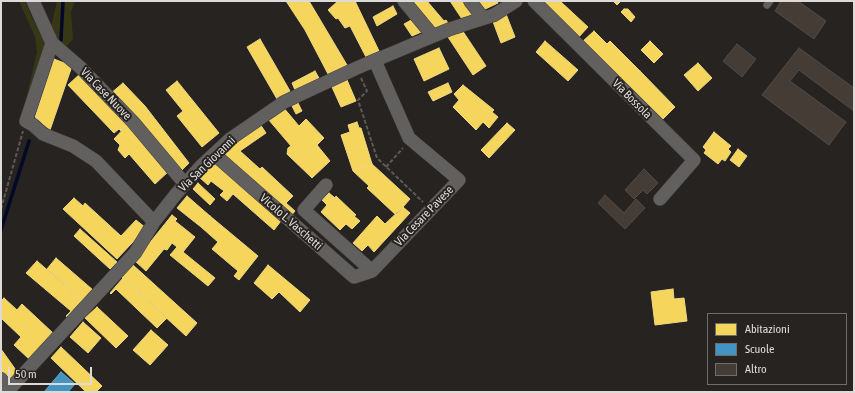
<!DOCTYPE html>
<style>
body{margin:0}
#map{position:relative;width:855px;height:393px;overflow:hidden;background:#262321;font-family:"Asap Condensed",sans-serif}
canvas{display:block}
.frame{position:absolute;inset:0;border:2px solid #dddbd9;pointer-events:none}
.legend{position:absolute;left:707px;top:313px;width:140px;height:72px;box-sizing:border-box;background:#272320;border:1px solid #706d6a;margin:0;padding:5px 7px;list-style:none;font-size:12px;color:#dddbd9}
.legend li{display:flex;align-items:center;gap:8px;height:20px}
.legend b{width:20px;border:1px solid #706d6a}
.scale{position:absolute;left:8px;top:367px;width:84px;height:18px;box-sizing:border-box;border:2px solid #dddbd9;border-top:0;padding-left:5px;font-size:12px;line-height:14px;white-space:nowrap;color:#dddbd9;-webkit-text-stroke:3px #272320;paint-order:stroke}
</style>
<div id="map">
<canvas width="855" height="393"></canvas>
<div class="frame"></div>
<ul class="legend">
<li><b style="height:11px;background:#f6d55c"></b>Abitazioni</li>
<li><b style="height:11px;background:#4393c3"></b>Scuole</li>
<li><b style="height:11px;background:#463c36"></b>Altro</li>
</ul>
<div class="scale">50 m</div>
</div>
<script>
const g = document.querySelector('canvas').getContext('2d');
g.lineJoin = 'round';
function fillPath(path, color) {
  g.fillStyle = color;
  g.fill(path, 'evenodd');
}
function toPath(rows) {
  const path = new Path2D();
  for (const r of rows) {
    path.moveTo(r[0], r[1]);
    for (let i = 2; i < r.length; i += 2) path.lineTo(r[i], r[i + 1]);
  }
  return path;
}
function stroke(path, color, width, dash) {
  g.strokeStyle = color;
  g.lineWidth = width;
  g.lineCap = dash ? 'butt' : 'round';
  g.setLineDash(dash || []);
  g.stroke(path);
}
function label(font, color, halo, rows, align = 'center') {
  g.font = font + ' "Asap Condensed",sans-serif';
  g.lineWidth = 4;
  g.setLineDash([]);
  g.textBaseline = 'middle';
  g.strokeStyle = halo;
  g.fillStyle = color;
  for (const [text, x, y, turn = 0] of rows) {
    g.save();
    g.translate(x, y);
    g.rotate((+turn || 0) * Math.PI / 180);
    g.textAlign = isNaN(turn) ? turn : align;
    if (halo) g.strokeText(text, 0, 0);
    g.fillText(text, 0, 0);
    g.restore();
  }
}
const green = toPath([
 [19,1,25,1,32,18,47,45,21,120,37,52,35,37],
 [57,1,75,1,71,12,73,39,65,48,50,31]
]);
const homes = toPath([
 [286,1,309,1,347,65,328,74,305,30,286,1],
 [338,1,355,1,379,51,366,57,350,26,345,28,338,18,336,19,328,10,338,1],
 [409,1,427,1,444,21,446,20,448,23,433,29,409,1],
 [450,1,466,1,475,14,462,19,450,1],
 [475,1,497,1,498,3,481,11,475,1],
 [537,1,560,1,588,27,577,39,537,1],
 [613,1,621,1,617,5,613,1],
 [393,6,397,14,377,26,373,17,393,6],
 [624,9,628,9,635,17,631,22,621,12,624,9],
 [506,14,515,37,501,43,492,19,506,14],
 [415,18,426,30,412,36,404,24,415,18],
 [462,30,486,66,473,75,446,34,462,30],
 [594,31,607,44,610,41,640,71,626,85,582,42,594,31],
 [260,39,290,91,277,99,247,47,260,39],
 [545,41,578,70,568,81,536,52,545,41],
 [650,41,663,54,654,63,641,50,650,41],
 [439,48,449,69,424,81,414,59,439,48],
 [54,59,72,66,50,130,35,117,54,59],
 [698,63,712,78,698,91,684,75,698,63],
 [315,71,319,78,295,90,292,83,315,71],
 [640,71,675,107,661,121,627,84,640,71],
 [81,73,129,123,121,131,119,129,114,133,68,85,81,73],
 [347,80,356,101,341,107,332,87,347,80],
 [177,81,219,133,202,147,177,116,183,111,166,90,177,81],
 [123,83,145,106,189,163,181,171,110,94,123,83],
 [448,83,452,92,433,101,428,92,448,83],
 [463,85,494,110,492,112,498,117,489,128,483,122,476,130,453,107,459,100,454,94,463,85],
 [298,103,302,111,296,114,292,106,298,103],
 [283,107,299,126,306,119,324,138,317,145,330,161,312,178,287,154,288,148,291,146,268,119,283,107],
 [357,122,359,128,361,128,372,164,353,171,341,135,350,132,348,125,357,122],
 [129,123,170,170,155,184,129,154,125,158,118,150,120,145,114,139,129,123],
 [507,123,515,130,489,158,481,150,507,123],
 [260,124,266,133,240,151,260,169,262,167,293,196,286,203,295,211,290,217,220,153,260,124],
 [714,132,731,146,728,149,731,152,725,161,722,159,718,164,704,153,706,150,703,147,714,132],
 [738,149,747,156,739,167,730,160,738,149],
 [213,160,284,217,274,230,233,194,227,201,220,195,224,191,211,181,208,185,199,177,213,160],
 [372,164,410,199,396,215,367,188,369,186,353,171,372,164],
 [198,183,215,199,210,205,193,189,198,183],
 [329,193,335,198,336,196,356,215,354,216,360,221,352,229,346,224,340,230,321,212,327,205,322,200,329,193],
 [187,196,210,216,201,227,177,208,187,196],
 [74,198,83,206,85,203,121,236,136,220,146,228,117,259,63,209,74,198],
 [403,207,410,213,374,252,368,245,362,251,353,243,377,216,385,224,403,207],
 [172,215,177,219,175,221,195,237,183,252,215,278,208,286,170,255,177,247,172,243,167,250,164,249,146,271,135,261,172,215],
 [210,216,258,256,239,280,234,276,238,271,212,249,218,242,201,227,210,216],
 [80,229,117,262,110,269,74,236,80,229],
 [56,258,93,290,83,301,47,269,56,258],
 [37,261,83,301,68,318,66,316,71,311,26,273,37,261],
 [133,265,197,323,186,336,123,278,122,277,133,265],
 [268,265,310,300,300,312,279,292,272,299,254,283,268,265],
 [123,278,167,318,157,328,116,289,111,294,110,293,123,278],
 [673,289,674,299,684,298,687,321,655,325,651,292,673,289],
 [4,298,17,310,22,304,53,333,29,359,14,345,21,337,1,318,1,301,4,298],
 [97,307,128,336,116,348,85,318,97,307],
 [83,322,101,338,88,353,70,337,83,322],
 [151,330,168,345,150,365,133,350,151,330],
 [61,347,102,386,96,392,86,392,51,358,61,347],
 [1,349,18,373,6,385,1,378,1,349]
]);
const schools = toPath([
 [61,372,75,384,68,392,44,392,61,372]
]);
const stream = toPath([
 [61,40,63,1],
 [1,230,29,141]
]);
const building = toPath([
 [781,1,798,1,826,21,814,39,775,11,781,1],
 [737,44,756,59,742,77,723,61,737,44],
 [799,48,854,88,854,111,799,70,790,81,846,122,829,145,762,95,799,48],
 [644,169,658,183,647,194,643,190,634,199,625,190,644,169],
 [605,195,624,213,636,199,645,208,625,229,598,203,605,195]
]);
const path = toPath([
 [361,78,367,91,358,100,377,158,423,202],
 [386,167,403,148],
 [1,209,23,131]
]);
const service = toPath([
 [767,5,770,1]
]);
const minor = toPath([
 [33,1,52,43,81,68,133,122,185,184],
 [404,1,433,36],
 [470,1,483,18],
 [534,1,694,160,660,199],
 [52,43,26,121,33,125,43,134,73,146,96,161,154,222],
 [214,154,354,277,372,271],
 [326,185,304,210,372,271,459,180,409,138,375,61],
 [1,379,9,390],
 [7,392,135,253,154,222,176,194,201,166,230,139,284,102,359,67,450,29,494,15,516,1]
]);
const streetNames = [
 ["Via Case Nuove",106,94,46],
 ["Via Bossola",632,99,45],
 ["Via San Giovanni",207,164,-44],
 ["Via Cesare Pavese",424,216,-46],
 ["Vicolo L. Vaschetti",291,222,41]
];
fillPath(green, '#353715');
fillPath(homes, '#f6d55c');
stroke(homes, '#eed782', 1);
fillPath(schools, '#4393c3');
stroke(schools, '#71a9ca', 1);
stroke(stream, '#030926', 3.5);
fillPath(building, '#463c36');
stroke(building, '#4e4c4a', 1);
stroke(service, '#403e3c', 8);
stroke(minor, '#403e3c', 14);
stroke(path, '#5c5a58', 2, [4, 2]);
stroke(service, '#62605f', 7);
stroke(minor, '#62605f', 13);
label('12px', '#dddbd9', '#272320', streetNames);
</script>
